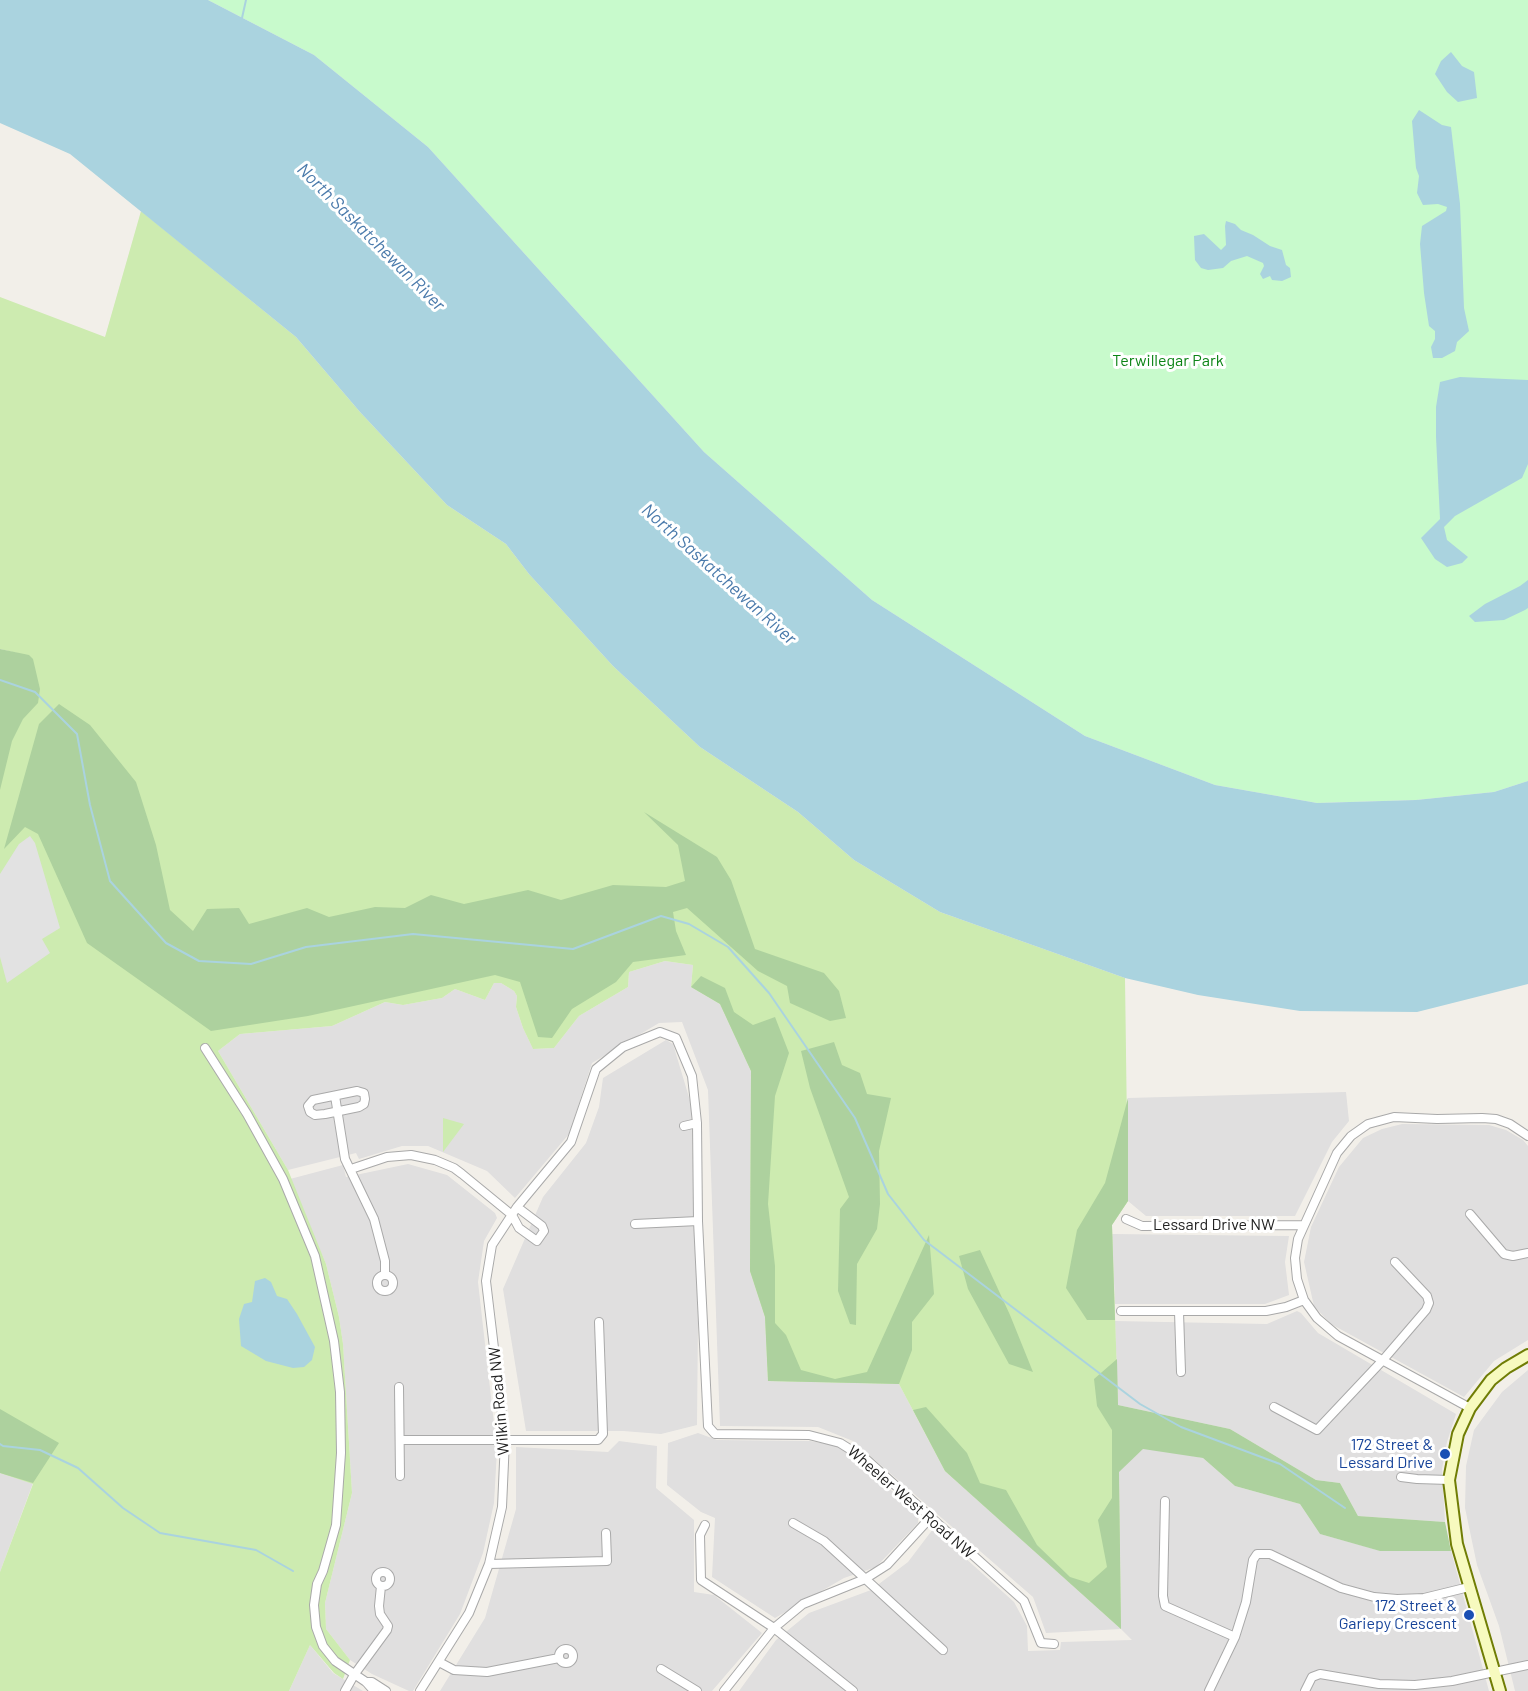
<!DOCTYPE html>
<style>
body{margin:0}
canvas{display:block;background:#f2efe9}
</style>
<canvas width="1528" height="1691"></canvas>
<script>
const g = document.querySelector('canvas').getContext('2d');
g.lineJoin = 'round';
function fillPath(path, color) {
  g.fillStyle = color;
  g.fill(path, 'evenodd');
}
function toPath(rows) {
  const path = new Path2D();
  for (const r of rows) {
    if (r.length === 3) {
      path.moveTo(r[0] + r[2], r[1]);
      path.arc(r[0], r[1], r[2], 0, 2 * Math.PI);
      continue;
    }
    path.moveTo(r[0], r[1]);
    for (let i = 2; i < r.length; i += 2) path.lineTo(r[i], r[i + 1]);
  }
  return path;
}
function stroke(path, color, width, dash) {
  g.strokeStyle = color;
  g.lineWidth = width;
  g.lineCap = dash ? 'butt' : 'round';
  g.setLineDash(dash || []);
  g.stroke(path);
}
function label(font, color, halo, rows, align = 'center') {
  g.font = font + ' Barlow,sans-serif';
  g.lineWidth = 6;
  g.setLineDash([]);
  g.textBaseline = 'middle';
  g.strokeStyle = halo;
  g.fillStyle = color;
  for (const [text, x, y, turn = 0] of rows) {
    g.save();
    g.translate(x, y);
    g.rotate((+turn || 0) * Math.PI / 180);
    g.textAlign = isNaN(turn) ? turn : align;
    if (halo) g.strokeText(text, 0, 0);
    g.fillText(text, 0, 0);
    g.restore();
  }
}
const residential = toPath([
 [665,961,693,965,691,987,720,1004,751,1071,750,1271,765,1317,768,1381,899,1384,945,1471,1121,1627,1119,1471,1145,1447,1203,1458,1235,1486,1300,1504,1320,1534,1381,1551,1451,1551,1489,1691,739,1691,776,1640,809,1613,871,1590,908,1562,933,1529,1014,1602,1027,1626,1028,1651,1060,1650,1061,1642,1132,1640,1121,1629,1046,1633,1033,1597,853,1441,818,1427,720,1426,708,1090,682,1022,659,1023,592,1063,569,1134,515,1198,487,1171,428,1146,402,1146,359,1159,356,1153,288,1170,218,1051,240,1034,332,1026,385,1002,403,1005,442,998,455,989,485,1000,494,983,501,983,514,991,517,996,516,1007,523,1028,533,1049,554,1048,579,1016,628,987,629,972],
 [666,1040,673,1044,691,1104,698,1323,697,1425,661,1434,623,1431,526,1431,503,1289,543,1197,586,1143,599,1107,603,1078],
 [1346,1092,1349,1121,1332,1142,1295,1216,1146,1216,1128,1201,1128,1098],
 [1402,1124,1489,1125,1506,1130,1523,1140,1528,1146,1528,1340,1494,1361,1464,1397,1331,1324,1314,1306,1304,1262,1311,1227,1339,1167,1363,1138,1382,1129],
 [408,1164,447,1175,495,1213,497,1218,484,1241,478,1282,497,1450,494,1503,483,1553,460,1614,413,1691,409,1691,372,1674,350,1660,326,1629,325,1603,352,1493,343,1344,339,1317,326,1264,290,1179,343,1165,346,1177],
 [1112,1234,1289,1236,1285,1262,1289,1295,1265,1304,1115,1304],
 [1297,1311,1301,1313,1318,1333,1456,1414,1447,1442,1442,1469,1445,1522,1358,1516,1340,1483,1316,1480,1230,1429,1118,1405,1115,1321,1267,1324],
 [1528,1370,1528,1691,1515,1691,1499,1626,1477,1565,1465,1508,1466,1466,1474,1430,1502,1392],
 [698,1433,717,1440,810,1441,839,1446,918,1513,918,1523,876,1567,844,1578,775,1618,712,1577,715,1518,701,1512,667,1485,668,1443],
 [619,1441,657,1446,656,1488,694,1520,694,1592,714,1595,762,1633,712,1691,440,1691,485,1618,516,1509,516,1447,608,1452],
 [0,1473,33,1483,0,1572],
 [310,1645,333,1673,363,1691,289,1691]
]);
const grass = toPath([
 [141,211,296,337,360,412,447,505,506,544,529,574,613,666,700,747,798,812,854,860,940,912,1125,978,1128,1201,1112,1225,1118,1405,1121,1629,945,1471,899,1384,768,1381,765,1317,750,1271,751,1071,720,1004,691,987,693,965,665,961,629,972,628,987,579,1016,554,1048,533,1049,523,1028,516,1007,517,996,514,991,501,983,494,983,485,1000,455,989,442,998,403,1005,385,1002,332,1026,240,1034,218,1051,288,1170,326,1264,339,1317,343,1344,352,1493,325,1603,326,1629,350,1660,343,1679,334,1673,310,1645,289,1691,0,1691,0,1572,33,1484,0,1473,0,760,29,656,0,649,0,297,105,337],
 [443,1118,464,1124,443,1152]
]);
const forest = toPath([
 [0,649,29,655,33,659,40,689,38,703,23,719,12,741,0,790],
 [59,704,90,725,136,782,156,845,170,910,193,931,207,909,239,908,249,924,307,908,329,917,375,907,405,908,431,895,464,904,528,890,561,900,613,885,666,887,685,881,678,845,644,812,717,857,731,880,755,949,824,973,839,991,846,1018,830,1021,790,1003,787,986,758,971,687,908,673,912,676,931,686,955,633,962,616,982,572,1009,552,1038,538,1037,520,982,495,975,308,1016,211,1031,87,943,38,834,25,827,4,849,39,724],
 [701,976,725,988,734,1012,753,1025,775,1017,789,1053,775,1096,768,1204,775,1266,775,1323,786,1335,801,1370,835,1379,867,1372,929,1235,934,1294,912,1322,912,1350,899,1384,768,1381,765,1317,750,1271,751,1071,720,1004,691,987],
 [834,1042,842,1065,860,1073,867,1094,891,1098,879,1151,880,1204,877,1229,857,1264,856,1325,850,1324,838,1291,840,1209,849,1197,810,1088,801,1051],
 [1128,1098,1128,1201,1112,1225,1115,1320,1087,1320,1066,1288,1077,1230,1105,1183],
 [980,1250,1010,1315,1033,1372,1009,1364,968,1289,959,1256],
 [1117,1359,1118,1405,1230,1429,1316,1480,1340,1483,1358,1516,1445,1522,1451,1551,1380,1551,1320,1534,1300,1504,1235,1486,1203,1458,1143,1449,1119,1472,1121,1629,945,1471,913,1410,926,1407,967,1453,980,1483,1006,1490,1037,1545,1070,1577,1089,1583,1107,1567,1098,1520,1112,1498,1112,1430,1097,1406,1094,1379],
 [0,1409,59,1443,33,1483,0,1473]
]);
const park = toPath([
 [208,0,1528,0,1528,781,1494,792,1416,800,1317,803,1215,785,1085,736,872,600,704,452,428,147,314,55]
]);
const parking = toPath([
 [30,836,35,843,60,928,42,939,50,953,7,983,0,957,0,874,19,844]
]);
const water = toPath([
 [0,0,208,0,314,55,428,147,704,452,872,600,1085,736,1215,785,1317,803,1416,800,1494,792,1528,781,1528,984,1417,1012,1300,1011,1198,995,1125,978,940,912,854,860,798,812,700,747,613,666,529,574,506,544,447,505,360,412,296,337,70,154,0,123],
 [1451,52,1462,66,1474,72,1477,98,1458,102,1447,92,1435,74,1441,61],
 [1419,110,1442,125,1451,127,1460,204,1464,308,1469,331,1457,342,1455,351,1442,358,1433,358,1431,347,1435,339,1435,331,1429,326,1424,293,1420,244,1422,226,1446,211,1447,207,1438,204,1423,205,1417,193,1419,176,1416,168,1412,121],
 [1226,221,1235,224,1241,230,1253,235,1270,246,1282,250,1286,265,1290,268,1291,277,1282,281,1272,280,1270,276,1263,279,1260,274,1264,266,1263,263,1247,256,1231,261,1223,268,1208,270,1201,268,1195,260,1194,236,1204,234,1221,250,1226,245,1225,226],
 [1460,377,1528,380,1528,464,1522,478,1455,516,1444,527,1447,540,1468,557,1462,563,1447,567,1435,559,1421,538,1440,519,1436,437,1436,407,1440,382],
 [1528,580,1528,608,1525,610,1504,620,1475,622,1469,616,1485,604,1520,586],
 [265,1278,271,1282,277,1296,287,1299,297,1314,315,1347,312,1360,304,1367,293,1368,266,1361,241,1346,239,1319,244,1304,252,1302,255,1281]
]);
const stream = toPath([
 [242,18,246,0],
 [0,680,35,692,77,734,90,805,110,881,166,943,199,961,251,964,306,947,413,934,573,949,661,916,689,924,728,947,769,993,855,1118,888,1194,924,1240,1140,1404,1181,1427,1280,1464,1345,1508],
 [0,1444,3,1446,40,1450,78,1468,123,1508,160,1533,256,1550,293,1571]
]);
const street = toPath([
 [205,1048,247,1114,283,1179,315,1256,334,1341,340,1392,341,1453,336,1525,323,1571,317,1584,314,1605,316,1627,323,1646,335,1661,366,1682,374,1691],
 [357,1091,364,1093,365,1099,364,1104,359,1107,325,1114,315,1115,310,1112,308,1106,313,1100,357,1091],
 [335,1096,345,1159,374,1219,385,1261,385,1275],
 [684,1126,697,1123],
 [351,1169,387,1157,411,1155,435,1160,454,1168,462,1174,512,1215,519,1228,537,1241,544,1231,542,1226,517,1207],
 [1470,1214,1504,1254,1513,1256,1528,1253],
 [1126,1219,1142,1226,1303,1225],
 [635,1224,698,1221],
 [385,1283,8],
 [1121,1311,1266,1311,1286,1307,1304,1300],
 [1179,1312,1181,1372],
 [399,1387,400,1476],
 [1274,1407,1317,1430,1383,1360,1426,1310,1429,1303,1427,1296,1395,1262],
 [1470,1408,1338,1336,1317,1318,1304,1300,1297,1279,1295,1258,1298,1239,1337,1153,1351,1136,1368,1124,1394,1117,1437,1119,1482,1118,1496,1119,1510,1124,1528,1136],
 [400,1440,598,1440,603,1434,599,1322],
 [1401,1477,1417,1479,1449,1480],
 [1165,1501,1163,1596,1165,1606,1235,1637],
 [793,1523,824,1541,943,1650],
 [705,1525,700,1535,701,1580,774,1628,853,1691],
 [489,1564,607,1561,606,1533],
 [383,1579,7],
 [566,1656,7],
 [439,1662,454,1670,487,1672,559,1658],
 [661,1669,697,1691],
 [366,1682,372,1682,386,1691],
 [345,1691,354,1675,387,1630,388,1626,380,1614,379,1606,381,1586],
 [420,1691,469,1613,489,1564,502,1507,505,1440,486,1281,492,1245,517,1207,571,1142,596,1069,623,1047,660,1032,676,1038,692,1076,697,1123,698,1221,708,1426,715,1434,809,1435,840,1443,867,1460,1024,1601,1041,1643,1054,1644],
 [724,1691,774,1628,803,1604,865,1579,887,1565,930,1518],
 [1209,1691,1235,1637,1246,1602,1253,1560,1257,1554,1270,1554,1341,1588,1374,1597,1397,1599,1424,1598,1469,1587],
 [1305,1691,1312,1677,1320,1674,1379,1684,1415,1685,1452,1681,1528,1665]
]);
const secondary = toPath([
 [1500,1691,1457,1544,1449,1480,1458,1434,1470,1408,1491,1380,1506,1368,1528,1355]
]);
const markers = [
 [1445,1454,6,"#1a4fb4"],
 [1469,1615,6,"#1a4fb4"]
];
const parkNames = [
 ["Terwillegar Park",1168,361]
];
const streetNames = [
 ["Lessard Drive NW",1214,1225],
 ["Wilkin Road NW",499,1401,-95],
 ["Wheeler West Road NW",911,1502,41]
];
const transitNames = [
 ["172 Street &",1433,1445],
 ["Lessard Drive",1433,1463],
 ["172 Street &",1457,1606],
 ["Gariepy Crescent",1457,1624]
];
const waterNames = [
 ["North Saskatchewan River",371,237,45],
 ["North Saskatchewan River",719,574,42]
];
fillPath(residential, '#e0dfdf');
fillPath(grass, '#cdebb0');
fillPath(forest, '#add19e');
fillPath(park, '#c8facc');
fillPath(parking, '#e2e2e2');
fillPath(water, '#aad3df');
stroke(stream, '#aad3df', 2);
stroke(street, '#a9a9a9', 10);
stroke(secondary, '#707d05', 14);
stroke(street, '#fff', 8);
stroke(secondary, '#f7fabf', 10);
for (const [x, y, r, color] of markers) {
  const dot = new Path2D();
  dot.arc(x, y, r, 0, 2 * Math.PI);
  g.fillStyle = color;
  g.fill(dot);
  stroke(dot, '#fff', 2);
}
label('16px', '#0c8416', '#fff', parkNames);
label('16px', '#222', '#fff', streetNames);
label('16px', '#164399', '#fff', transitNames, 'right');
label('italic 18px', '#4a7aab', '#fff', waterNames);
</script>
